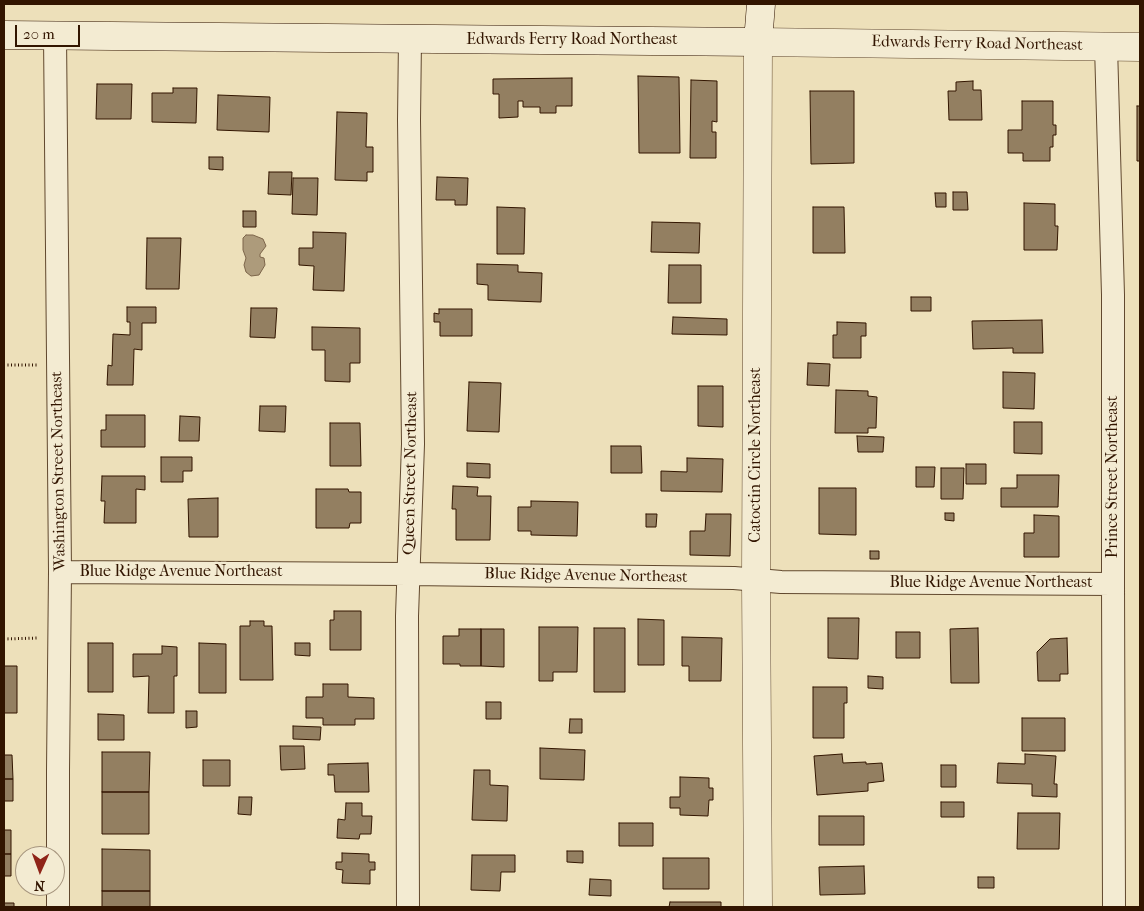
<!DOCTYPE html>
<style>
body{margin:0}
#map{position:relative;width:1144px;height:911px;overflow:hidden;background:#ede0ba;font-family:"IM FELL French Canon",serif}
canvas{display:block}
.frame{position:absolute;inset:0;border:5px solid #321500;pointer-events:none}
.north{position:absolute;left:15px;top:846px;width:50px;height:50px;box-sizing:border-box;background:#f3ebd2;border:1px solid #a6957e;border-radius:50%;rotate:182deg;font-size:14px;font-weight:700;line-height:20px;text-align:center;color:#321500}
.north::after{content:'';display:block;margin:auto;width:18px;height:22px;background:#8f2418;clip-path:polygon(50% 0,100% 100%,50% 72%,0 100%)}
.scale{position:absolute;left:15px;top:25px;width:65px;height:22px;box-sizing:border-box;border:2px solid #321500;border-top:0;padding-left:6px;font-size:15px;line-height:18px;white-space:nowrap;color:#321500;-webkit-text-stroke:4px #f3ebd2;paint-order:stroke}
</style>
<div id="map">
<canvas width="1144" height="911"></canvas>
<div class="frame"></div>
<div class="north">N</div>
<div class="scale">20 m</div>
</div>
<script>
const g = document.querySelector('canvas').getContext('2d');
g.lineJoin = 'round';
function fillPath(path, color) {
  g.fillStyle = color;
  g.fill(path, 'evenodd');
}
function toPath(rows) {
  const path = new Path2D();
  for (const r of rows) {
    path.moveTo(r[0], r[1]);
    for (let i = 2; i < r.length; i += 2) path.lineTo(r[i], r[i + 1]);
  }
  return path;
}
function stroke(path, color, width, dash) {
  g.strokeStyle = color;
  g.lineWidth = width;
  g.lineCap = dash ? 'butt' : 'round';
  g.setLineDash(dash || []);
  g.stroke(path);
}
function label(font, color, halo, rows, align = 'center') {
  g.font = font + ' "IM FELL French Canon",serif';
  g.lineWidth = 4.5;
  g.setLineDash([]);
  g.textBaseline = 'middle';
  g.strokeStyle = halo;
  g.fillStyle = color;
  for (const [text, x, y, turn = 0] of rows) {
    g.save();
    g.translate(x, y);
    g.rotate((+turn || 0) * Math.PI / 180);
    g.textAlign = isNaN(turn) ? turn : align;
    if (halo) g.strokeText(text, 0, 0);
    g.fillText(text, 0, 0);
    g.restore();
  }
}
const water = toPath([
 [246,235,253,235,263,239,266,246,260,254,260,257,264,258,265,265,259,275,251,276,246,272,244,265,246,258,243,250,243,238,246,235]
]);
const building = toPath([
 [638,76,679,77,680,153,639,153,638,76],
 [572,78,572,106,556,106,556,113,540,113,540,107,523,107,523,101,518,101,518,117,499,118,499,94,493,94,493,79,572,78],
 [691,80,717,81,717,122,712,121,712,132,716,132,716,158,690,158,691,80],
 [973,81,973,90,981,90,982,120,949,120,948,91,956,91,956,82,973,81],
 [97,84,132,84,131,119,96,119,97,84],
 [173,88,197,88,196,123,152,122,152,93,173,93,173,88],
 [810,91,854,91,854,163,811,164,810,91],
 [218,95,270,97,269,132,217,130,218,95],
 [1022,101,1053,101,1053,125,1056,125,1056,135,1053,135,1053,147,1050,147,1050,161,1023,161,1023,153,1008,153,1008,130,1022,130,1022,101],
 [1137,106,1140,106,1140,161,1137,161,1137,106],
 [337,112,367,113,366,147,373,147,373,172,367,172,367,181,335,180,337,112],
 [209,157,223,157,223,170,209,169,209,157],
 [269,172,292,172,291,195,268,194,269,172],
 [437,177,468,178,467,205,455,205,455,200,436,200,437,177],
 [293,178,318,178,317,215,292,214,293,178],
 [953,192,967,192,968,210,953,210,953,192],
 [935,193,946,193,946,207,936,207,935,193],
 [1024,203,1055,204,1055,226,1058,226,1057,250,1024,250,1024,203],
 [497,207,525,208,524,254,497,254,497,207],
 [813,207,844,207,845,253,813,253,813,207],
 [243,211,256,211,256,227,243,227,243,211],
 [652,222,700,223,699,253,651,252,652,222],
 [313,232,346,233,344,291,313,290,314,266,299,265,299,248,313,248,313,232],
 [147,238,181,238,179,289,146,289,147,238],
 [477,264,518,265,518,272,542,273,541,302,488,300,488,285,477,284,477,264],
 [669,265,701,265,701,303,668,303,669,265],
 [911,297,931,297,931,311,911,311,911,297],
 [127,307,156,307,156,323,142,323,142,350,134,349,133,385,107,385,108,365,112,366,113,334,130,335,130,322,127,322,127,307],
 [251,308,277,308,275,338,250,337,251,308],
 [439,309,472,309,472,336,440,336,440,322,434,322,434,313,439,314,439,309],
 [673,317,727,319,727,335,672,334,673,317],
 [1042,320,1043,353,1013,353,1013,348,973,349,972,321,1042,320],
 [837,322,866,323,866,336,861,336,861,358,833,358,833,335,837,335,837,322],
 [312,327,360,328,360,363,350,363,350,382,325,381,325,350,312,350,312,327],
 [808,363,830,364,829,386,807,385,808,363],
 [1003,372,1035,373,1034,409,1003,408,1003,372],
 [469,382,501,383,499,432,467,431,469,382],
 [698,386,723,386,723,427,698,426,698,386],
 [836,390,868,391,868,396,877,397,876,428,868,428,868,433,835,433,836,390],
 [260,406,286,406,285,432,259,431,260,406],
 [106,415,145,415,145,447,101,447,101,430,106,430,106,415],
 [180,416,200,417,199,441,179,441,180,416],
 [1014,422,1042,422,1042,454,1014,453,1014,422],
 [330,423,360,423,361,466,330,466,330,423],
 [857,436,884,437,883,452,858,452,857,436],
 [611,446,641,446,642,473,611,473,611,446],
 [161,457,192,457,192,471,183,471,183,482,161,482,161,457],
 [687,458,723,459,722,492,661,491,661,471,687,472,687,458],
 [467,463,490,464,490,478,467,477,467,463],
 [966,464,986,464,986,484,966,484,966,464],
 [916,467,935,467,934,487,916,487,916,467],
 [941,468,964,468,963,499,941,499,941,468],
 [1017,475,1059,475,1058,507,1001,507,1001,488,1017,488,1017,475],
 [102,476,145,476,145,490,136,489,136,523,104,523,105,501,101,501,102,476],
 [453,486,478,487,477,496,491,496,490,540,456,540,456,509,452,509,453,486],
 [819,488,856,488,856,535,819,534,819,488],
 [316,489,348,489,349,492,361,492,361,523,350,523,349,528,316,528,316,489],
 [218,498,218,537,189,537,188,499,218,498],
 [531,501,578,502,577,536,531,535,531,531,518,531,518,507,531,507,531,501],
 [945,513,954,513,954,521,945,520,945,513],
 [646,514,657,514,656,527,646,527,646,514],
 [706,514,731,514,730,556,690,555,690,531,705,531,706,514],
 [1034,515,1059,516,1059,557,1024,557,1024,533,1034,533,1034,515],
 [870,551,879,551,879,559,870,559,870,551],
 [334,611,361,611,361,650,330,650,330,620,334,620,334,611],
 [828,618,859,618,858,659,828,658,828,618],
 [638,619,664,620,664,665,638,665,638,619],
 [250,621,264,621,264,626,272,626,273,680,240,680,240,626,250,626,250,621],
 [539,627,578,627,577,672,553,672,553,681,539,681,539,627],
 [594,628,625,628,625,692,594,692,594,628],
 [978,628,979,683,951,683,950,629,978,628],
 [459,629,481,629,481,666,460,666,460,664,443,664,443,636,459,636,459,629],
 [481,629,504,629,504,667,481,666,481,629],
 [896,632,920,632,920,658,896,658,896,632],
 [682,637,722,638,721,681,689,681,689,666,682,666,682,637],
 [1067,638,1068,674,1060,674,1060,681,1038,681,1037,652,1050,639,1067,638],
 [88,643,113,643,113,692,88,692,88,643],
 [199,643,226,644,226,693,199,693,199,643],
 [295,643,310,643,310,656,295,655,295,643],
 [162,646,177,647,177,676,174,676,174,713,148,713,149,676,133,677,133,654,162,654,162,646],
 [4,666,17,666,17,713,4,713,4,666],
 [868,676,883,677,883,689,868,688,868,676],
 [323,684,348,684,348,697,374,698,374,719,355,719,355,725,323,725,323,718,306,718,306,697,323,697,323,684],
 [813,687,847,687,847,703,844,703,844,738,813,738,813,687],
 [486,702,501,702,501,719,486,719,486,702],
 [186,711,197,711,197,727,186,728,186,711],
 [98,714,124,715,124,740,98,740,98,714],
 [1022,718,1065,718,1065,751,1022,751,1022,718],
 [570,719,582,719,582,733,569,733,570,719],
 [293,726,321,727,320,740,293,739,293,726],
 [280,746,304,746,305,769,281,770,280,746],
 [540,748,585,750,584,780,540,779,540,748],
 [102,752,150,752,149,792,102,792,102,752],
 [842,754,843,763,866,762,866,764,882,763,884,781,868,783,868,791,817,795,814,756,842,754],
 [1025,754,1056,756,1054,784,1057,784,1057,797,1032,796,1032,784,997,783,998,763,1025,764,1025,754],
 [4,755,12,755,13,779,4,779,4,755],
 [203,760,230,760,230,786,203,786,203,760],
 [368,763,369,792,335,792,334,775,328,775,328,764,368,763],
 [941,765,956,765,956,787,941,787,941,765],
 [474,770,490,770,490,785,508,786,507,821,472,820,474,770],
 [680,777,709,778,709,788,713,788,713,800,709,800,708,816,680,815,680,808,670,808,670,797,680,797,680,777],
 [4,779,13,779,13,801,4,801,4,779],
 [102,792,149,792,149,834,102,834,102,792],
 [239,797,252,797,251,815,238,814,239,797],
 [941,802,964,802,964,817,941,817,941,802],
 [346,803,362,803,362,816,372,816,371,834,360,834,359,839,337,838,338,819,345,820,346,803],
 [1018,813,1060,813,1059,849,1017,849,1018,813],
 [819,816,864,816,864,845,819,845,819,816],
 [619,823,653,823,653,846,619,846,619,823],
 [4,830,11,830,11,854,4,854,4,830],
 [102,849,150,850,150,891,102,891,102,849],
 [567,851,583,851,583,863,567,862,567,851],
 [342,853,369,854,369,862,375,862,375,870,370,870,370,884,342,883,343,870,336,869,336,862,342,862,342,853],
 [4,854,11,854,11,876,4,876,4,854],
 [472,855,515,855,515,872,501,872,500,891,471,890,472,855],
 [663,858,709,858,709,889,663,889,663,858],
 [864,866,865,894,820,895,819,867,864,866],
 [978,877,994,877,994,888,978,888,978,877],
 [590,879,611,880,611,896,589,895,590,879],
 [102,891,150,891,150,907,102,907,102,891],
 [670,902,721,902,721,907,669,907,670,902],
 [4,903,14,903,14,907,4,907,4,903]
]);
const path = toPath([
 [4,365,38,365],
 [4,639,38,638]
]);
const minor = toPath([
 [55,35,60,572,58,770,58,907],
 [1106,46,1113,295,1113,584,1114,907],
 [60,572,409,574,734,578,781,582,1113,584],
 [408,907,407,616,413,444,409,120,410,39]
]);
const tertiary = toPath([
 [758,907,756,580,758,42,1140,47]
]);
const secondary = toPath([
 [4,35,758,42,761,4]
]);
const streetNames = [
 ["Edwards Ferry Road Northeast",572,40],
 ["Edwards Ferry Road Northeast",977,44,1],
 ["Catoctin Circle Northeast",756,455,-90],
 ["Washington Street Northeast",59,471,-91],
 ["Queen Street Northeast",411,473,-89],
 ["Prince Street Northeast",1113,477,-90],
 ["Blue Ridge Avenue Northeast",181,572],
 ["Blue Ridge Avenue Northeast",586,576,1],
 ["Blue Ridge Avenue Northeast",991,583]
];
fillPath(water, '#ad9b7b');
stroke(water, '#7c654a', 1);
fillPath(building, '#937f61');
stroke(building, '#321500', 1);
stroke(minor, '#61482e', 24);
stroke(tertiary, '#61482e', 29);
stroke(secondary, '#321500', 29);
stroke(path, '#321500', 3, [1, 2.5]);
stroke(minor, '#f3ebd2', 22);
stroke(tertiary, '#f3ebd2', 28);
stroke(secondary, '#f3ebd2', 28);
label('16px', '#321500', '#f3ebd2', streetNames);
</script>
